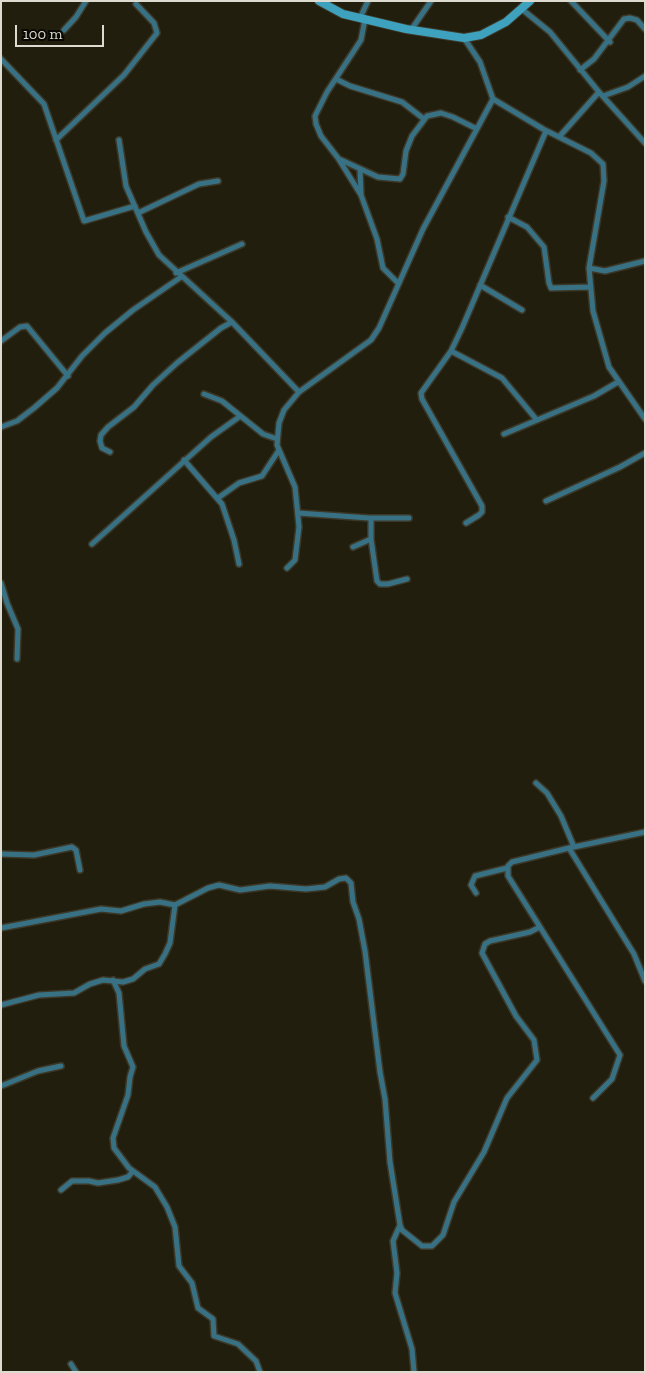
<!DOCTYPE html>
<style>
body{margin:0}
#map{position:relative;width:646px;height:1373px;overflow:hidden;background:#221e0d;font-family:"Zilla Slab",serif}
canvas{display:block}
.frame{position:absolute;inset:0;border:2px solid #dddad0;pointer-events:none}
.scale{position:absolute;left:15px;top:25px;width:89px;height:22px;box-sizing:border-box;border:2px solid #dddad0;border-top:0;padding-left:6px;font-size:15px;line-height:18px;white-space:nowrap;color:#dddad0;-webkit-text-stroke:4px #0a0803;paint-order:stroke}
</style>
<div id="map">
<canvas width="646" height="1373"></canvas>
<div class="frame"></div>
<div class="scale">100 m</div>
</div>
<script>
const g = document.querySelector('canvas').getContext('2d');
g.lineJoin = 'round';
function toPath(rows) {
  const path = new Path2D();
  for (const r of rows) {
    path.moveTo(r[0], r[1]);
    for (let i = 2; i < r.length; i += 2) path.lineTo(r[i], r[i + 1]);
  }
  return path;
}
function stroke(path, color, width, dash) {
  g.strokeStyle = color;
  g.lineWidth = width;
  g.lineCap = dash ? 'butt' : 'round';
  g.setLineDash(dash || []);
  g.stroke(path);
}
const street = toPath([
 [571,1,610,42],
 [523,10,550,32,599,92,645,143],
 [360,18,368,1],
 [365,19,361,40,327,92,315,116,316,124,321,136,338,158,361,195,377,239,383,268,398,283],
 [64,30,76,17,86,1],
 [411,30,431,1],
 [464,38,480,62,493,99,543,129,591,153,603,164,604,181,589,268,593,311,609,367,645,419],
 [1,59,44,104,84,221,135,206],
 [580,70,594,59,624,19,630,18,637,20,645,29],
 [336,79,350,86,402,102,424,119],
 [603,96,628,87,645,76],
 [559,137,599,92],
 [56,140,124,75,157,33,154,23,136,4],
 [119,140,126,186,146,232,159,255,232,322,299,392],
 [339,159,378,177,400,179,403,174,406,151,412,136,427,116,441,113,453,117,477,129],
 [360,170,361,194],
 [138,213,199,184,218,181],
 [508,217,527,227,544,247,549,283,551,288,590,287],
 [589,268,605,271,645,261],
 [176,273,242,244],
 [480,285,522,310],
 [1,341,20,327,27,326,68,376],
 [451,351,502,378,536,419],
 [204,394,222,401,263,434,277,439],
 [1,427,17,421,34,408,57,388,82,356,105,333,133,310,181,277],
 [504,434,594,396,618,382],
 [110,452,102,448,100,441,101,435,108,427,134,407,153,385,177,363,221,328,232,322],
 [184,460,222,504,234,540,239,564],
 [218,498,239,483,262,476,279,450],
 [546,501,620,467,645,453],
 [298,513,369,518,409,518],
 [371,518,371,539,377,581,380,584,388,584,407,579],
 [466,523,479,515,482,512,482,506,422,399,421,393,451,351,462,328,546,131],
 [92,544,211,437,239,417],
 [353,547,371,539],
 [287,568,295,560,299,527,295,487,277,445,279,423,284,410,299,392,371,340,379,328,423,229,493,99],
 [1,583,7,603,18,629,17,659],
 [536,783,547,793,561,816,574,847],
 [569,848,634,954,645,981],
 [1,854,34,855,72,847,76,850,80,870],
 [476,893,471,885,475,876,507,868],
 [540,927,620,1055,612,1079,593,1098],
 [1,928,101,909,121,911,144,904,160,902,175,905],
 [113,980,119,993,124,1046,133,1067,130,1077,128,1095,113,1138,114,1148,129,1168,155,1187,167,1207,175,1227,179,1266,192,1283,198,1308,213,1319,214,1336,238,1344,256,1361,260,1372],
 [1,1005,39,995,74,993,90,984,103,980,123,982,133,979,145,969,159,964,165,954,170,943,175,905,208,888,219,885,240,890,270,886,306,889,325,887,339,879,346,878,351,883,353,902,359,919,365,951,380,1072,385,1099,390,1162,400,1225,402,1230,422,1246,432,1246,443,1235,454,1202,484,1152,507,1098,537,1060,534,1040,516,1016,482,953,485,944,490,941,530,932,540,927,508,876,508,866,512,862,569,848,645,832],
 [1,1086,38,1071,61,1066],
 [61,1190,72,1181,89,1181,98,1183,118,1180,128,1177,133,1171],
 [400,1225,393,1241,397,1273,395,1293,412,1349,414,1372],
 [71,1364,76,1372]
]);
const secondary = toPath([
 [319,1,343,14,406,29,464,38,481,35,506,22,530,1]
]);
stroke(street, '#3c3828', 8);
stroke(secondary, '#3c3828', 10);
stroke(street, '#387183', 5);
stroke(secondary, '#3ea1bd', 8);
</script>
